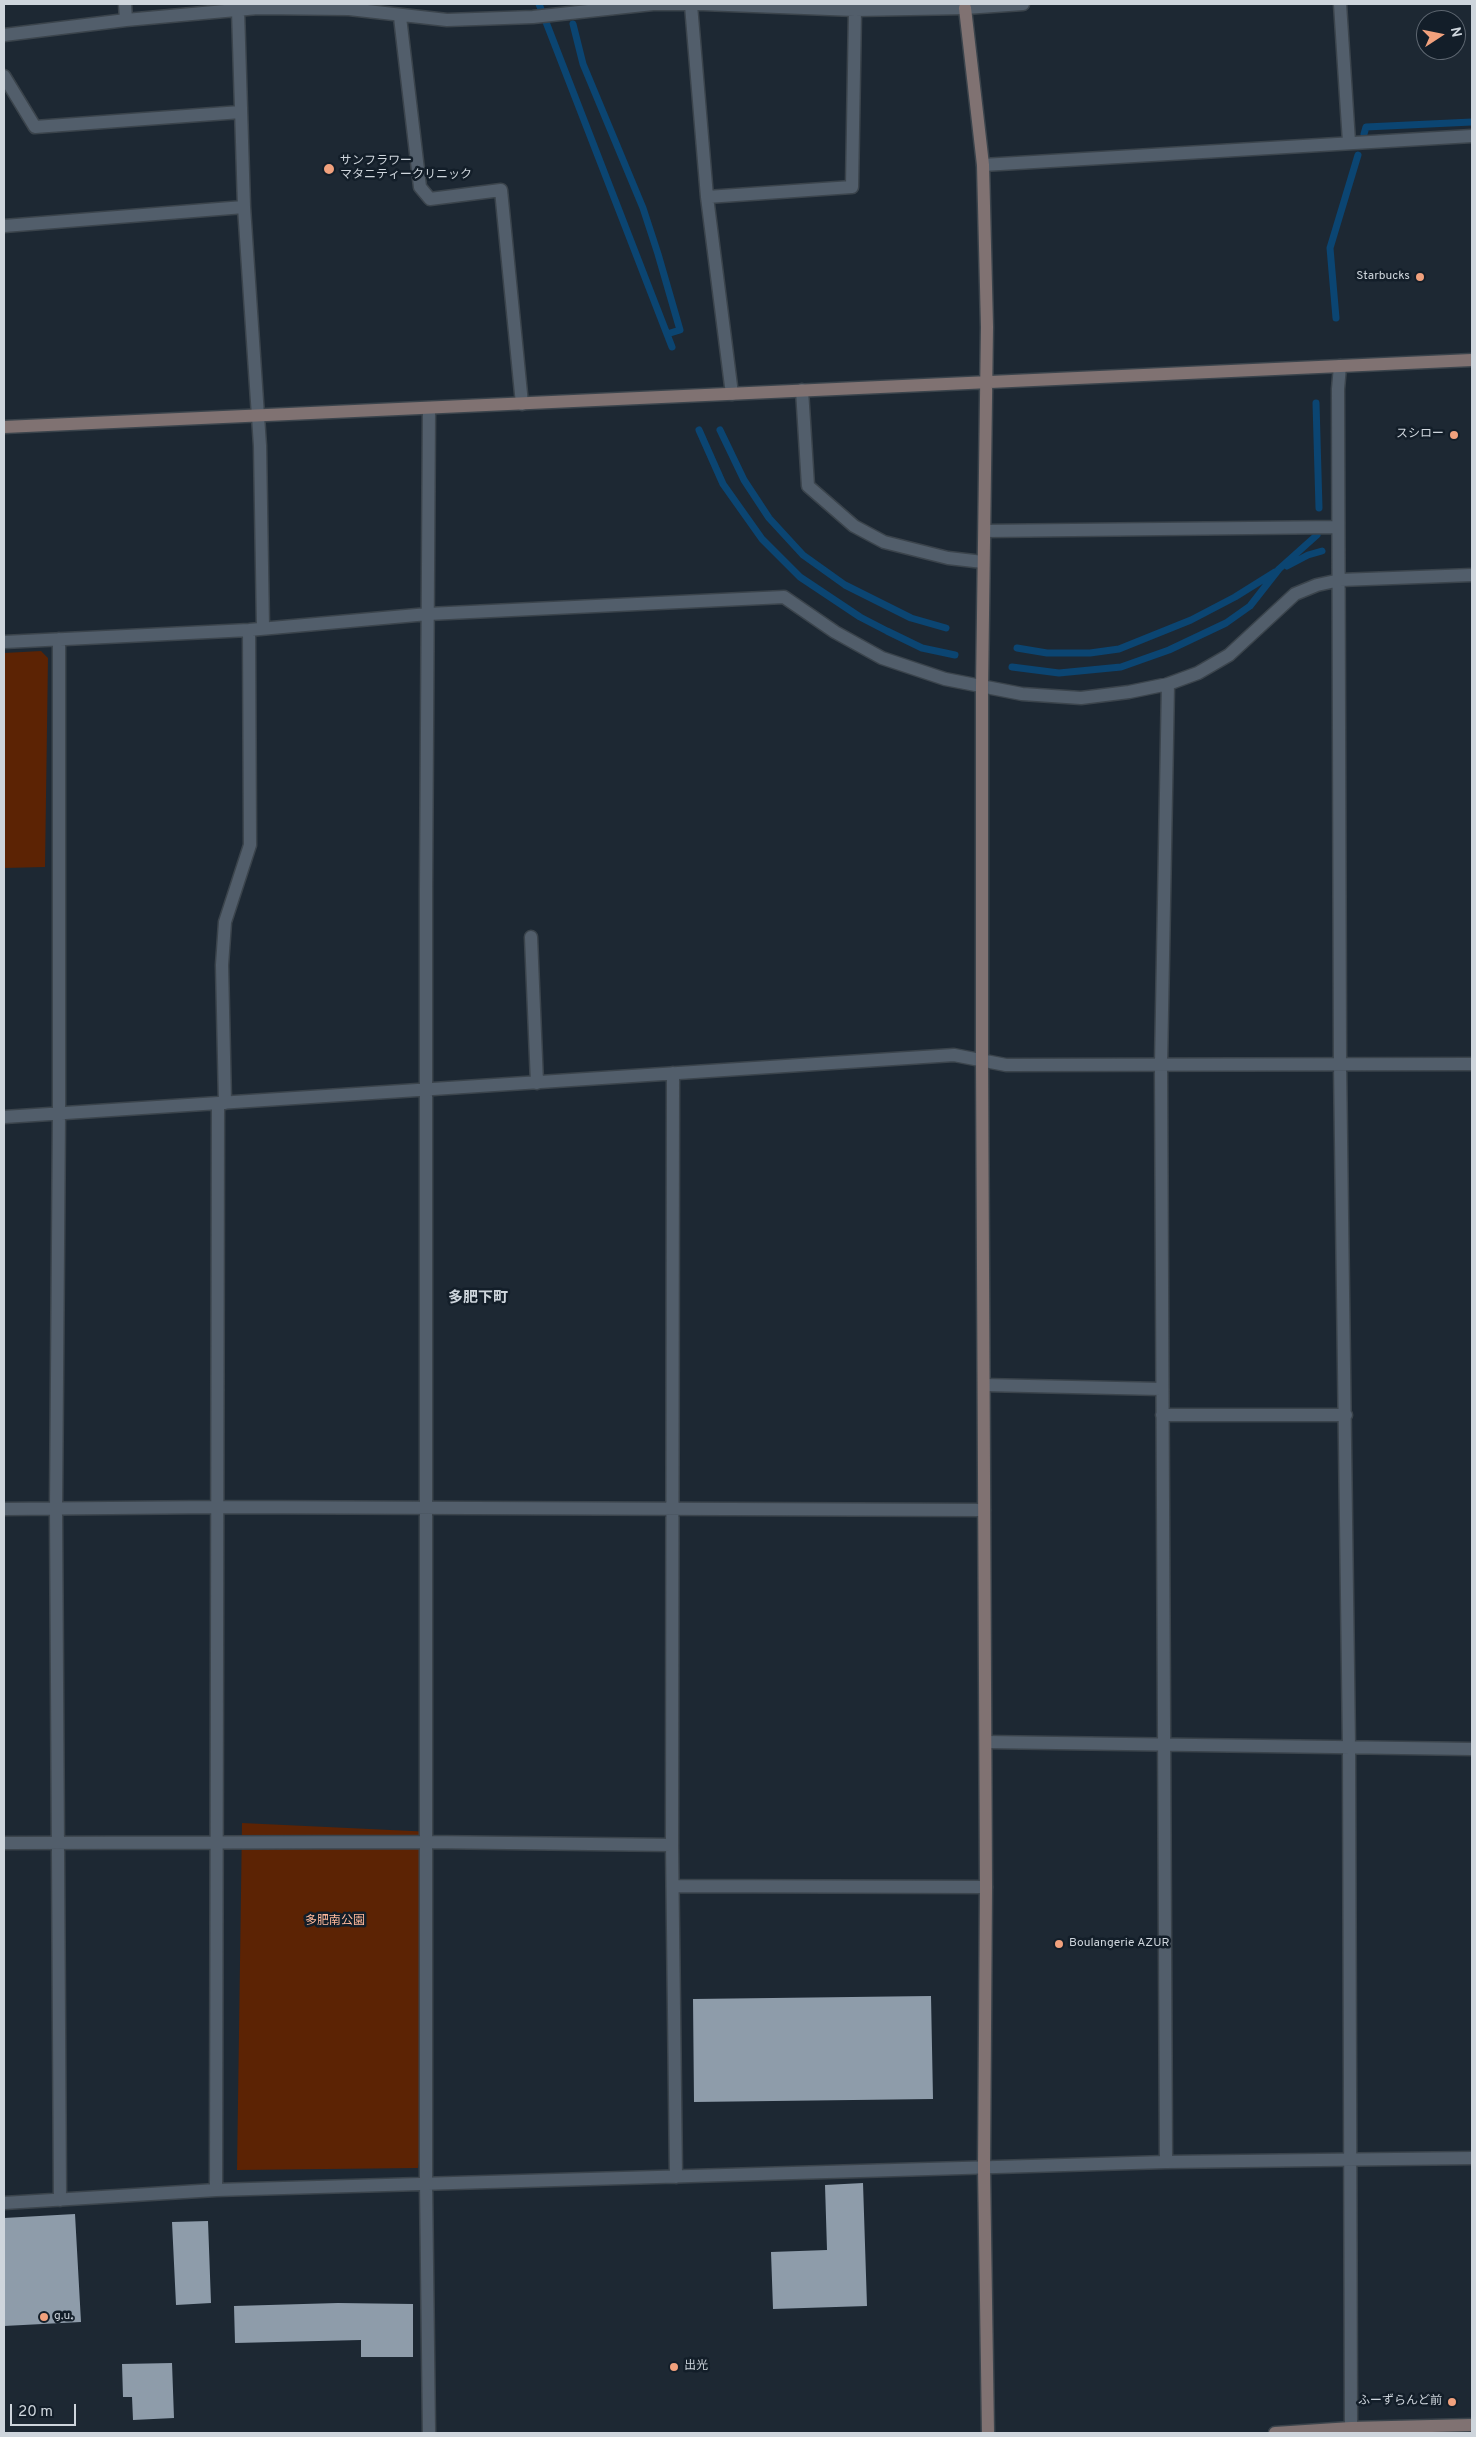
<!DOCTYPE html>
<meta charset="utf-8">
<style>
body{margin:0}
#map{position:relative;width:1476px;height:2437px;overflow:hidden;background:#1d2833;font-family:Overpass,sans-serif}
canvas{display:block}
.frame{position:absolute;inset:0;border:5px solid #ced5dc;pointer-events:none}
.north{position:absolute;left:1416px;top:10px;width:50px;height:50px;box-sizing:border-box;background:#131e29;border:1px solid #5e6771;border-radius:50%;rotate:79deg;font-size:14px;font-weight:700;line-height:20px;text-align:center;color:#ced5dc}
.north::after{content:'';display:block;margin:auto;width:18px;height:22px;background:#f1a17d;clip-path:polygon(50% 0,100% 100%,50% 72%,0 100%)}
.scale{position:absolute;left:10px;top:2404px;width:66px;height:22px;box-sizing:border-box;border:2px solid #ced5dc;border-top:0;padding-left:6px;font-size:15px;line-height:18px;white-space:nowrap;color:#ced5dc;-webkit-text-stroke:4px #131e29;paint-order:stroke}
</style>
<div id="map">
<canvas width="1476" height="2437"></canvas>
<div class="frame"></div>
<div class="north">N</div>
<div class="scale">20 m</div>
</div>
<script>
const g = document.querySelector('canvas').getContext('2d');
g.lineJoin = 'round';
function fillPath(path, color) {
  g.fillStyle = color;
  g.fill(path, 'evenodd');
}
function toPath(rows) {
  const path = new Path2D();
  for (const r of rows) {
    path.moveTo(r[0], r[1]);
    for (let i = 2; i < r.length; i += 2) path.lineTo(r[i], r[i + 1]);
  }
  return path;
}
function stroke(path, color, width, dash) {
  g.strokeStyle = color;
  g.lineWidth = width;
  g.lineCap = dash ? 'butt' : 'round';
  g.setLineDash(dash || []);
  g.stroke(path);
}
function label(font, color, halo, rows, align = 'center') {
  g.font = font + ' Overpass,"Noto Sans JP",sans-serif';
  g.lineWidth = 5;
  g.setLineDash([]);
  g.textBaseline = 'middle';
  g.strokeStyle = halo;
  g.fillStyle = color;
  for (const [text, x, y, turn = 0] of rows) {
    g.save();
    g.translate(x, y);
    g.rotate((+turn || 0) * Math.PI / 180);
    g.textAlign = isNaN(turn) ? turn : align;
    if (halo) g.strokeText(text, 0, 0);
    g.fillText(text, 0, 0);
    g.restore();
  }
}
const green = toPath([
 [41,651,48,658,45,867,4,868,4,653],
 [242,1823,433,1832,423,2138,418,2168,237,2170]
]);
const stream = toPath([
 [539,4,672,347],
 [573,24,583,64,643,208,658,254,680,330,667,334],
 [1364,134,1366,127,1472,122],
 [1336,318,1330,248,1358,155],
 [1316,403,1319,508],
 [699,430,723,484,762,539,800,577,860,617,887,631,922,648,955,655],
 [720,430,744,480,769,518,803,555,845,585,911,618,946,628],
 [1287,566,1308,555,1322,551],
 [1017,648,1047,653,1090,653,1119,649,1191,620,1235,597,1275,572],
 [1012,667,1059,673,1121,667,1169,650,1226,623,1250,606,1279,569,1317,535]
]);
const building = toPath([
 [931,1996,933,2099,694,2102,693,1999],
 [863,2183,867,2306,773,2309,771,2252,827,2250,825,2185],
 [75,2214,81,2322,4,2326,4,2218],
 [208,2221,211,2303,176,2305,172,2222],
 [338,2303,413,2304,413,2357,361,2357,361,2340,235,2343,234,2306],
 [172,2363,174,2418,133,2420,132,2397,123,2397,122,2364]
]);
const street = toPath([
 [125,4,126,20],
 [1340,4,1349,142],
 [691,5,707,197,852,187,855,10],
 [238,10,244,207,260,446,263,628],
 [400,17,420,187,430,199,501,190,522,404],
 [4,35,126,20,258,8,349,9,447,20,533,17,653,4,703,4,855,10,965,8,1023,4],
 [4,76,35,127,241,112],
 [983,165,1472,136],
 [707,197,732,394],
 [4,226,244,207],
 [1340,366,1338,389,1340,1064,1349,1747,1351,2428],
 [802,390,808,486,854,526,884,542,948,558,983,562],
 [985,531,1338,527],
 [59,639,59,1113,56,1509,60,2200],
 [4,642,249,630,428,614,784,597,835,632,882,658,945,679,1022,694,1081,698,1129,692,1168,684,1198,673,1229,655,1295,594,1317,585,1340,580,1472,575],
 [531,937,537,1083],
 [673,1073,672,1845,676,2177],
 [225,1103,222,965,225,922,250,845,249,630],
 [4,1117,954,1055,1006,1065,1472,1064],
 [984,1385,1161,1389],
 [1162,1415,1346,1415],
 [4,1509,217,1507,984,1510],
 [986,1742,1472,1749],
 [4,1843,427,1842,672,1845],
 [673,1886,986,1887],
 [1166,2162,1161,1065,1168,684],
 [216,2190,218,1104],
 [4,2203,216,2190,1166,2162,1472,2158],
 [429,2433,426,2183,426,888,429,408]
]);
const secondary = toPath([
 [965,8,983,165,987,327,982,686,982,1061,986,1887,984,2168,988,2433],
 [4,427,1472,360],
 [1275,2433,1351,2428,1472,2425]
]);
const markers = [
 [329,169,6,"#f1a17d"],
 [1420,277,5,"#f1a17d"],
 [1454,435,5,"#f1a17d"],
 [1059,1944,5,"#f1a17d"],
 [44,2317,5,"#f1a17d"],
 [674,2367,5,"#f1a17d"],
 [1452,2402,5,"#f1a17d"]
];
const poiNames = [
 ["サンフラワー",340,162],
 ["マタニティークリニック",340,176],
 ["Starbucks",1410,277,"right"],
 ["スシロー",1444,435,"right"],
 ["Boulangerie AZUR",1069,1944],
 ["g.u.",54,2317],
 ["出光",684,2367],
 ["ふーずらんど前",1442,2402,"right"]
];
const parkNames = [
 ["多肥南公園",335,1922]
];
const quarterNames = [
 ["多肥下町",478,1299]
];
fillPath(green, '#5c2304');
stroke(stream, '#0b4572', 7);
fillPath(building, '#8e9caa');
stroke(street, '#3b444c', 15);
stroke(secondary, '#3b444c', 15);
stroke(street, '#525e6b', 12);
stroke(secondary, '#807272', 12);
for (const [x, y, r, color] of markers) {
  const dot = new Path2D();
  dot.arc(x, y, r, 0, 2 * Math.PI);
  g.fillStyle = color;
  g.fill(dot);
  stroke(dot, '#131e29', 2);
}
label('12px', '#ced5dc', '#131e29', poiNames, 'left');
label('12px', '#ffba9c', '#131e29', parkNames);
label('bold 15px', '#ced5dc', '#131e29', quarterNames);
</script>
